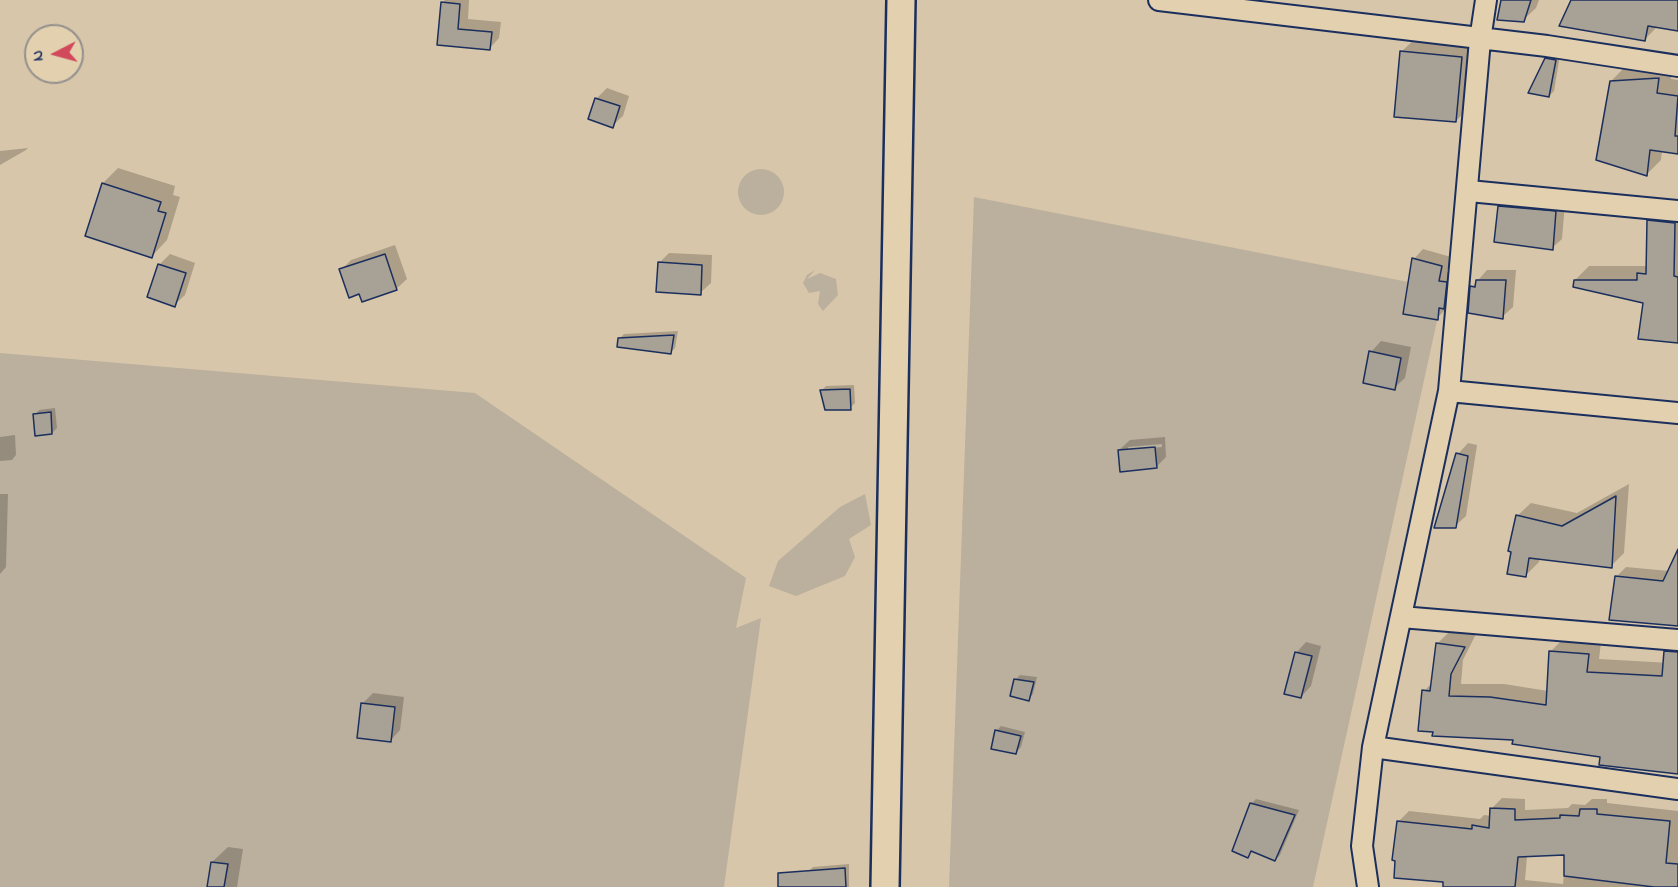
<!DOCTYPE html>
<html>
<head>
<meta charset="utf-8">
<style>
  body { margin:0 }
  #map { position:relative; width:1678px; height:887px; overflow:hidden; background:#d7c6a9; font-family:"Indie Flower",sans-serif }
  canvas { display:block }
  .north { position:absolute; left:24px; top:24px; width:60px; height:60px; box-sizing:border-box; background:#e3d0ae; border:2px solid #93908e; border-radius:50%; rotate:264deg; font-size:16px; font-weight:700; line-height:24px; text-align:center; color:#1b2f5e }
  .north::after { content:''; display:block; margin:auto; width:21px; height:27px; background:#d1495b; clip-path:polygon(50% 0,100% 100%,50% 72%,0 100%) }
</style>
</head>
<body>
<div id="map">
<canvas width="1678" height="887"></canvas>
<div class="north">N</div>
</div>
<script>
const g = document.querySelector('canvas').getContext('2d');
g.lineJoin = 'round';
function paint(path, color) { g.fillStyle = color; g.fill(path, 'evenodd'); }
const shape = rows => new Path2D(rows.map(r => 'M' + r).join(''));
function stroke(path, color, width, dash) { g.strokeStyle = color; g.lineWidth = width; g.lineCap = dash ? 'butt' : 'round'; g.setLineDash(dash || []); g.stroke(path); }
paint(shape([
  '738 192a23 23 0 1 1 46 0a23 23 0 1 1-46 0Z',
  [974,197,1444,289,1313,887,949,887],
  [815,270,807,279,820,273,836,279,838,295,823,311,818,304,820,291,809,293,803,283,807,275],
  [0,353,475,393,746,578,736,628,761,618,724,887,0,887],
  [865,494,871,525,849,539,855,557,845,576,796,596,769,586,778,561,840,507]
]), '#bbb09e');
paint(shape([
  [445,0,469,0,468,19,501,22,499,38,489,49,438,43,442,3],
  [1503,0,1539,0,1536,8,1523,20],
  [1572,0,1678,0,1678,29,1658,26,1645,39],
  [1417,37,1477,42,1471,105,1456,121,1401,52],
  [1551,54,1560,55,1554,91,1549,96,1546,59],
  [1673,65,1671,79,1678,80,1678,150,1662,150,1661,160,1647,174,1611,81,1625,67],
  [607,88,629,96,623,116,612,126,596,99],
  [28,148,26,150,0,165,0,151],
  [118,168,175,186,173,195,180,197,167,240,152,256,103,183],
  [1509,197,1565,203,1562,239,1552,248,1500,207],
  [1663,207,1678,208,1678,341,1645,302,1575,280,1589,266,1646,266,1649,221],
  [395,245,407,279,396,289,360,293,341,270,351,260],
  [1423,249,1451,257,1447,272,1455,273,1446,309,1437,318,1414,259],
  [669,253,712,255,711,283,700,293,659,263],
  [170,254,195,263,185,295,174,305,159,265],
  [1487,270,1516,270,1513,307,1502,317,1472,287],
  [678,331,675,348,671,352,619,339,624,334],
  [1381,341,1411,347,1405,378,1394,388,1371,352],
  [854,385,855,403,850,408,821,391,826,386],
  [55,408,57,428,52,433,35,415,39,410],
  [15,435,16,455,12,460,0,461,0,437],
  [1165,437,1166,457,1156,467,1119,450,1130,440],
  [1162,444,1162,447,1128,450,1128,447],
  [1468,443,1477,445,1466,516,1455,526,1458,454],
  [1629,484,1624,553,1611,566,1540,558,1539,562,1526,575,1517,516,1531,503,1577,513],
  [0,494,8,494,6,567,0,574],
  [1678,553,1678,624,1616,577,1626,567,1669,571],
  [1450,631,1476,634,1463,660,1461,684,1504,684,1548,691,1550,652,1563,639,1601,642,1599,659,1670,663,1678,657,1678,772,1515,739,1424,691,1433,682,1437,644],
  [1306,642,1321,646,1311,686,1301,697,1296,653],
  [1020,675,1037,677,1033,694,1029,699,1015,680],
  [373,693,404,697,400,730,390,741,363,703],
  [1001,726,1025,732,1021,747,1016,752,996,731],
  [1502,798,1525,799,1525,810,1568,808,1572,804,1585,805,1592,799,1607,799,1607,803,1678,811,1678,887,1444,887,1444,881,1398,822,1409,811,1480,819,1484,815,1491,816,1491,809],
  [1566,854,1563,884,1525,880,1527,856],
  [1256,799,1299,810,1280,855,1275,860,1253,850,1247,856,1251,804],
  [228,847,243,849,237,887,209,887,212,862],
  [849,864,849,887,809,887,808,872,813,867]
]), '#0003');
const building = shape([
  [1501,0,1531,0,1524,22,1497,20,1501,0],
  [1571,0,1678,0,1678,31,1648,26,1645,41,1559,26,1571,0],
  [441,2,460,4,458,29,492,32,490,50,437,45,441,2],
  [1400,51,1462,57,1456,122,1394,117,1400,51],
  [1545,58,1556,60,1549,97,1528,93,1545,58],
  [1659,78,1657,93,1678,96,1675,136,1678,136,1678,154,1650,150,1647,176,1596,160,1610,81,1659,78],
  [595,98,620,106,613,128,588,119,595,98],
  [102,183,161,202,158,211,166,213,152,258,85,236,102,183],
  [1498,206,1556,211,1553,250,1494,242,1498,206],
  [1647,220,1675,223,1674,276,1678,277,1678,343,1638,339,1643,303,1573,287,1574,280,1637,280,1637,273,1646,274,1647,220],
  [385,254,397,290,362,302,359,294,349,298,339,269,385,254],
  [1412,258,1442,266,1439,281,1447,282,1444,309,1439,308,1438,320,1403,314,1412,258],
  [658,262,702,265,701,295,656,292,658,262],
  [158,264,186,273,175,307,147,297,158,264],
  [1476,280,1506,280,1503,319,1468,313,1470,286,1475,287,1476,280],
  [674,335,671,354,617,347,618,338,674,335],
  [1369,351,1401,358,1395,390,1363,383,1369,351],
  [850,389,851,410,825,410,820,390,850,389],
  [51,412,52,434,35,436,33,414,51,412],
  [1155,447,1157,468,1120,472,1118,450,1155,447],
  [1456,453,1468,456,1456,528,1434,528,1456,453],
  [1616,496,1612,568,1529,558,1526,577,1507,574,1511,552,1508,551,1516,515,1562,526,1616,496],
  [1678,549,1678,626,1609,620,1615,576,1663,581,1678,549],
  [1436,643,1465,647,1451,674,1449,696,1490,697,1546,705,1549,651,1589,654,1587,672,1662,676,1664,651,1678,652,1678,774,1599,765,1600,757,1512,744,1513,740,1432,736,1433,732,1418,731,1422,690,1430,691,1436,643],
  [1295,652,1312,656,1301,698,1284,694,1295,652],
  [1014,679,1034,682,1029,701,1010,696,1014,679],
  [361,703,395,707,391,742,357,738,361,703],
  [995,730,1021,736,1016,754,991,749,995,730],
  [1250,803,1295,815,1275,861,1251,851,1248,858,1232,851,1250,803],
  [1490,808,1515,809,1515,820,1560,818,1560,815,1579,816,1580,809,1597,809,1597,814,1670,821,1666,863,1678,864,1678,887,1654,887,1564,876,1564,855,1518,857,1515,887,1443,887,1443,882,1394,878,1395,861,1392,860,1397,821,1472,829,1472,825,1489,828,1490,808],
  [211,862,228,864,224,887,207,887,211,862],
  [845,868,846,887,778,887,778,873,845,868]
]);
paint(building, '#a8a196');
stroke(building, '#1b2f5e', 1.5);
const street = shape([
  [1159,0,1547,46,1678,66],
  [1469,191,1678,211],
  [1449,391,1678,413],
  [1401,617,1678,640],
  [1373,747,1678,789],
  [1368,887,1362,846,1373,747,1449,391,1480,40,1486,0]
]);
const secondary = shape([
  [885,887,901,0]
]);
stroke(street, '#1b2f5e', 24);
stroke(secondary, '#1b2f5e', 32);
stroke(street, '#e3d0ae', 20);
stroke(secondary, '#e3d0ae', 27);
</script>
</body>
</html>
